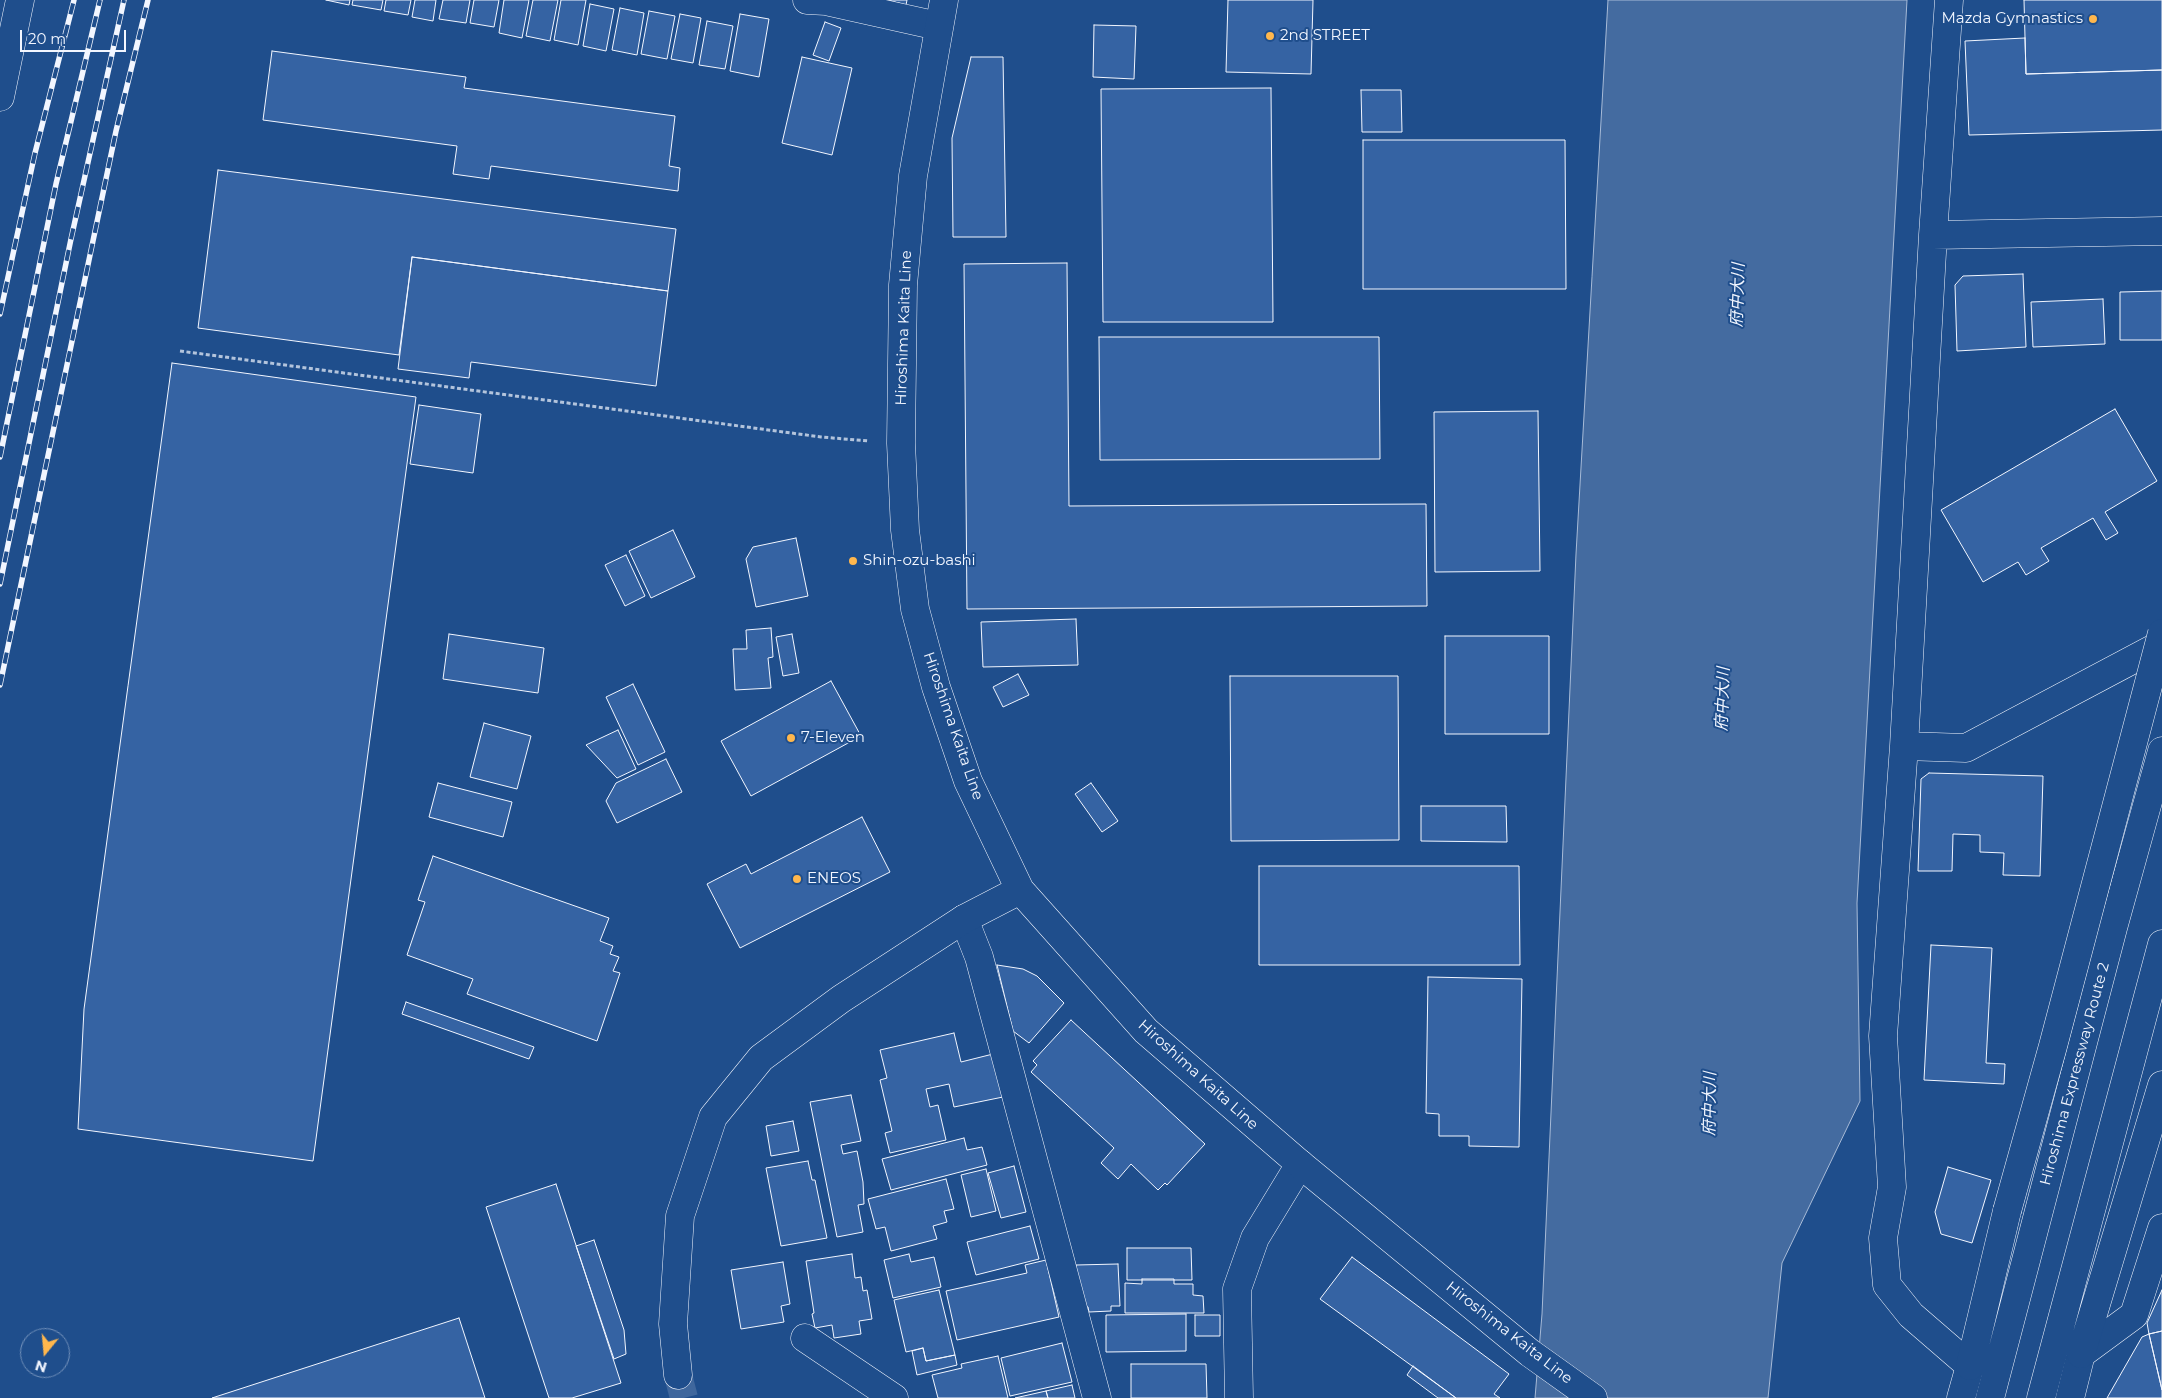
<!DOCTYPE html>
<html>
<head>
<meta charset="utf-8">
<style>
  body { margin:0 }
  #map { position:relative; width:2162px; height:1398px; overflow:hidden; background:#1f4e8c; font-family:Montserrat,sans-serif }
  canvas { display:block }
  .north { position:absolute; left:20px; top:1328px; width:50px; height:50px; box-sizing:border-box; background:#1f4e8c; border:1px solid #7391ba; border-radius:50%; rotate:197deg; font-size:14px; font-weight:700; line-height:20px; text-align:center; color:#f2f6ff }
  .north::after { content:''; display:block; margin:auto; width:18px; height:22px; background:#ffb74d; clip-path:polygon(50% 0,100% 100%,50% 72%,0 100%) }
  .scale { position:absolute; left:20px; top:30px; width:106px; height:22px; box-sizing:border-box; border:2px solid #f2f6ff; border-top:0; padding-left:6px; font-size:15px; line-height:18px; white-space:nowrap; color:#f2f6ff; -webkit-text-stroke:4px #1f4e8c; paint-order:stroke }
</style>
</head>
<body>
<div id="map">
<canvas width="2162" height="1398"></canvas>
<div class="north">N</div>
<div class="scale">20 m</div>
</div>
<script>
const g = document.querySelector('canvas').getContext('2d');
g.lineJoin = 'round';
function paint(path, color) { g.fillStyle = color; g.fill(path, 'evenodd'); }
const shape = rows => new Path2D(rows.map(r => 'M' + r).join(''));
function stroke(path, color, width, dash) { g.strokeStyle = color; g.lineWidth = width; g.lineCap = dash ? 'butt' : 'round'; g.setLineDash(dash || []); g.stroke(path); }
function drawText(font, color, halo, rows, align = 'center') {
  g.font = font + ' Montserrat,"Noto Sans JP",sans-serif'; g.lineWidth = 4; g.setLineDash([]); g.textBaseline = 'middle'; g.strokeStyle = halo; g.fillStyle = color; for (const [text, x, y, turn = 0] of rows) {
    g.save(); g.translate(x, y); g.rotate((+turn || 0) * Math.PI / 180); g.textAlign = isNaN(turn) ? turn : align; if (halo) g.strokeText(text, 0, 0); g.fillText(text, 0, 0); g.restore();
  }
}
const water = shape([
  [1608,0,1907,0,1857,903,1860,1101,1782,1263,1768,1398,1535,1398,1542,1314,1576,554,1608,0]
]);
paint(water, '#446ba0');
stroke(water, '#a8bbd7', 1);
const building = shape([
  [326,0,350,0,349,5,326,0],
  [353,0,383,0,381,10,352,5,353,0],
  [386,0,411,0,408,15,384,11,386,0],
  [415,0,436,0,433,21,412,17,415,0],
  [443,0,470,0,466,23,439,19,443,0],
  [474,0,499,0,494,27,470,23,474,0],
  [504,0,529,0,522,38,499,33,504,0],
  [533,0,558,0,550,41,526,36,533,0],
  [561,0,586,0,578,45,554,40,561,0],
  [887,0,907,0,906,5,887,0],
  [1228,0,1313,0,1311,74,1226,72,1228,0],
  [2024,0,2162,0,2162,70,2026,74,2024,0],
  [590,4,614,9,606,51,583,46,590,4],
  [620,8,644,13,637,55,612,50,620,8],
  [649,11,675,16,667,59,641,54,649,11],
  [680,14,701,18,693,63,671,59,680,14],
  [740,14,769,19,759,77,730,71,740,14],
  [707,21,733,26,725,69,699,65,707,21],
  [825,22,841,28,829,61,813,55,825,22],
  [1094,25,1136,26,1134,79,1093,77,1094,25],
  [2025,38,2026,74,2162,70,2162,130,1969,135,1965,41,2025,38],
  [272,51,466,77,464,88,675,116,669,166,680,168,678,191,491,166,489,179,453,174,457,146,263,120,272,51],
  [802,57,852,68,832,155,782,143,802,57],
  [971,57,1003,57,1006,237,953,237,952,138,971,57],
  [1271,88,1273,322,1103,322,1101,89,1271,88],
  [1361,90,1401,90,1402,132,1362,132,1361,90],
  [1363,140,1565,140,1566,289,1363,289,1363,140],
  [218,170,676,229,668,291,412,257,399,355,198,328,218,170],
  [412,257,668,291,656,386,471,362,469,378,398,369,412,257],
  [1067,263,1069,506,1426,504,1427,606,967,609,964,264,1067,263],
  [2023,274,2026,347,1957,351,1955,285,1963,276,2023,274],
  [2162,291,2162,340,2120,340,2120,292,2162,291],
  [2103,299,2105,344,2033,347,2031,302,2103,299],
  [1099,337,1379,337,1380,459,1100,460,1099,337],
  [172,363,416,397,313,1161,78,1129,84,1009,172,363],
  [419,405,481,414,473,473,410,464,419,405],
  [2115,409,2157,481,2105,512,2118,533,2106,540,2093,518,2041,548,2049,561,2026,575,2018,562,1983,582,1941,510,2115,409],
  [1538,411,1540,571,1435,572,1434,412,1538,411],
  [673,530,695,577,651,598,629,551,673,530],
  [796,538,808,596,756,607,746,559,753,547,796,538],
  [626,555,645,596,625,606,605,565,626,555],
  [1076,619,1078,665,983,667,981,622,1076,619],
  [771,628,773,657,768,658,771,688,735,690,733,649,747,649,746,630,771,628],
  [449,634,544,648,538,693,443,679,449,634],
  [792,634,799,673,783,676,776,637,792,634],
  [1445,636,1549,636,1549,734,1445,734,1445,636],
  [1018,674,1029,695,1003,707,993,687,1018,674],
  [1230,676,1398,676,1399,840,1231,841,1230,676],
  [831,681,861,736,751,796,721,741,831,681],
  [633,684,665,752,638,765,606,697,633,684],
  [484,723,531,736,517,789,470,777,484,723],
  [618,730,636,769,617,778,586,745,618,730],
  [666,759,682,792,617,823,606,801,616,783,666,759],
  [1929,773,2043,776,2040,876,2003,875,2004,853,1980,852,1980,835,1953,834,1952,871,1918,871,1921,779,1929,773],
  [438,783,512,802,503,837,429,817,438,783],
  [1091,783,1118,821,1102,832,1075,794,1091,783],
  [1421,806,1506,806,1507,842,1421,841,1421,806],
  [862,817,890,872,740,948,707,884,746,864,751,874,862,817],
  [433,856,609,918,600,941,613,946,610,954,619,957,613,971,620,973,597,1041,467,994,473,979,407,955,425,902,418,900,433,856],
  [1259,866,1519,866,1520,965,1259,965,1259,866],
  [1931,945,1992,948,1986,1063,2005,1064,2004,1084,1924,1080,1931,945],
  [997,965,1023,969,1037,976,1064,1003,1029,1043,1013,1031,997,965],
  [1428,977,1522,979,1519,1147,1469,1146,1469,1136,1439,1136,1439,1114,1426,1113,1428,977],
  [406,1002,534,1047,529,1059,402,1014,406,1002],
  [1071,1020,1205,1144,1167,1185,1165,1183,1158,1190,1131,1164,1118,1179,1101,1163,1114,1148,1031,1072,1037,1065,1033,1061,1071,1020],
  [954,1033,961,1062,993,1054,1003,1097,954,1107,949,1084,926,1089,930,1107,938,1105,946,1140,890,1153,885,1133,892,1131,880,1080,887,1078,880,1050,954,1033],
  [851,1095,861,1141,841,1145,843,1154,857,1151,863,1182,864,1204,858,1205,863,1232,837,1237,810,1102,851,1095],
  [793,1121,799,1151,771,1156,766,1126,793,1121],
  [964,1138,967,1150,982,1147,987,1165,891,1190,882,1159,964,1138],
  [808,1161,812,1180,815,1180,827,1238,781,1246,766,1168,808,1161],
  [1014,1166,1026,1212,1001,1218,988,1173,1014,1166],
  [1948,1167,1991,1180,1972,1243,1941,1234,1935,1212,1948,1167],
  [986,1169,996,1211,971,1217,961,1175,986,1169],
  [946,1179,954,1209,944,1211,947,1222,933,1226,937,1239,891,1251,885,1227,876,1229,868,1199,946,1179],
  [556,1184,621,1383,572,1398,549,1398,486,1207,556,1184],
  [1030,1226,1039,1259,976,1275,967,1242,1030,1226],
  [594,1240,624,1330,626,1354,614,1359,576,1246,594,1240],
  [1127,1248,1191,1248,1192,1280,1127,1280,1127,1248],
  [852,1254,855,1278,861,1277,863,1291,867,1290,872,1319,859,1321,861,1334,834,1338,832,1325,815,1328,812,1314,814,1313,806,1261,852,1254],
  [909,1254,911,1262,934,1257,941,1287,893,1298,884,1260,909,1254],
  [1352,1257,1509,1374,1494,1394,1500,1398,1456,1398,1320,1299,1352,1257],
  [1046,1260,1059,1317,957,1340,946,1291,1027,1273,1025,1265,1046,1260],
  [783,1262,790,1304,781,1306,784,1322,741,1329,731,1270,783,1262],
  [1118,1264,1120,1306,1111,1306,1111,1311,1089,1312,1088,1307,1078,1307,1076,1265,1118,1264],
  [1142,1279,1174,1279,1174,1284,1193,1284,1193,1295,1203,1296,1204,1313,1125,1313,1125,1283,1142,1284,1142,1279],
  [939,1290,955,1355,926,1361,923,1348,906,1352,894,1300,939,1290],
  [2162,1290,2162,1331,2149,1334,2147,1323,2162,1290],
  [1186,1314,1186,1351,1106,1352,1106,1315,1186,1314],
  [1195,1315,1220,1315,1220,1336,1195,1336,1195,1315],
  [459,1318,485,1398,212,1398,459,1318],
  [2162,1331,2162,1390,2149,1334,2162,1331],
  [2149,1334,2162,1390,2162,1398,2107,1398,2142,1337,2149,1334],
  [1062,1343,1072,1382,1010,1396,1001,1358,1062,1343],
  [923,1348,926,1361,955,1355,957,1365,917,1375,912,1351,923,1348],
  [998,1356,1008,1398,938,1398,932,1375,962,1368,961,1364,998,1356],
  [1131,1364,1206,1364,1207,1398,1131,1398,1131,1364],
  [1413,1366,1456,1398,1438,1398,1407,1375,1413,1366],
  [1072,1385,1075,1398,1048,1398,1046,1391,1072,1385],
  [1046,1391,1048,1398,1015,1398,1046,1391]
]);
paint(building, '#3563a3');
stroke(building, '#f2f6ff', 1);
stroke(shape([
  [678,1375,684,1398]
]), '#3f679d', 28, [28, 14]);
const minor = shape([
  [807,0,826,1,938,26],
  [0,97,20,0],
  [1933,235,1949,0],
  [1904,746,1966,748,2162,644],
  [964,919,979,957,1097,1398],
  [805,1338,894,1398],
  [1239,1398,1237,1289,1255,1238,1300,1164],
  [1961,1398,1970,1366,1911,1315,1887,1285,1883,1238,1892,1187,1883,1036,1904,746,1933,235,2162,231],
  [2070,1398,2081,1354,2134,1315,2162,1228]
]);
const major = shape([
  [944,0,913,176,903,285,901,443,905,530,915,609,936,687,968,781,1020,890,1146,1031,1300,1164,1530,1353,1593,1398],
  [678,1375,673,1324,680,1216,713,1117,761,1058,841,999,964,919,1020,890]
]);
const highway = shape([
  [2081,1354,2162,1085],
  [1970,1366,2007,1211],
  [1990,1398,2113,928,2162,751],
  [2041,1398,2162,944]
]);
stroke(minor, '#f2f6ff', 29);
stroke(major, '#f2f6ff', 29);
stroke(highway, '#f2f6ff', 29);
stroke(shape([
  [180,351,821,437,869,441]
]), '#b3c4dc', 3, [4, 2.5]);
stroke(minor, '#1f4e8c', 28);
stroke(major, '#1f4e8c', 28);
stroke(highway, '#1f4e8c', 28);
const rail = shape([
  [0,314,35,153,74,0],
  [0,457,56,184,100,0],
  [0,584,71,239,124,0],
  [0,685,116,131,148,0]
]);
stroke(rail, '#f2f6ff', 5.5);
stroke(rail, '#1f4e8c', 4, [11]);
const highwayBridge = shape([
  [2007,1211,2053,1046,2162,633]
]);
stroke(highwayBridge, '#f2f6ff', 29, []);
stroke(highwayBridge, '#1f4e8c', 28);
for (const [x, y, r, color] of [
  [2093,19,5,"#ffb74d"],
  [1270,36,5,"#ffb74d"],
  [853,561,5,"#ffb74d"],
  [791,738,5,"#ffb74d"],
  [797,879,5,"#ffb74d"]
]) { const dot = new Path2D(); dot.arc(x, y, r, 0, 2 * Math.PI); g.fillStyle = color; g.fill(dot); stroke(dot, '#1f4e8c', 2); }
drawText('15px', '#f2f6ff', '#1f4e8c', [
  ["Mazda Gymnastics",2083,19,"right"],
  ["2nd STREET",1280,36],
  ["Shin-ozu-bashi",863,561],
  ["7-Eleven",801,738],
  ["ENEOS",807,879]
], 'left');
drawText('15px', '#f2f6ff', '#1f4e8c', [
  ["Hiroshima Kaita Line",904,328,-88],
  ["Hiroshima Kaita Line",953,726,71],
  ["Hiroshima Expressway Route 2",2075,1074,-75],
  ["Hiroshima Kaita Line",1198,1075,42],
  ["Hiroshima Kaita Line",1509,1333,38]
]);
drawText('italic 16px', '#f2f6ff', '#1f4e8c', [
  ["府中大川",1738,295,-88],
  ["府中大川",1723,699,-88],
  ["府中大川",1710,1104,-89]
]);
</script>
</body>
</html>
